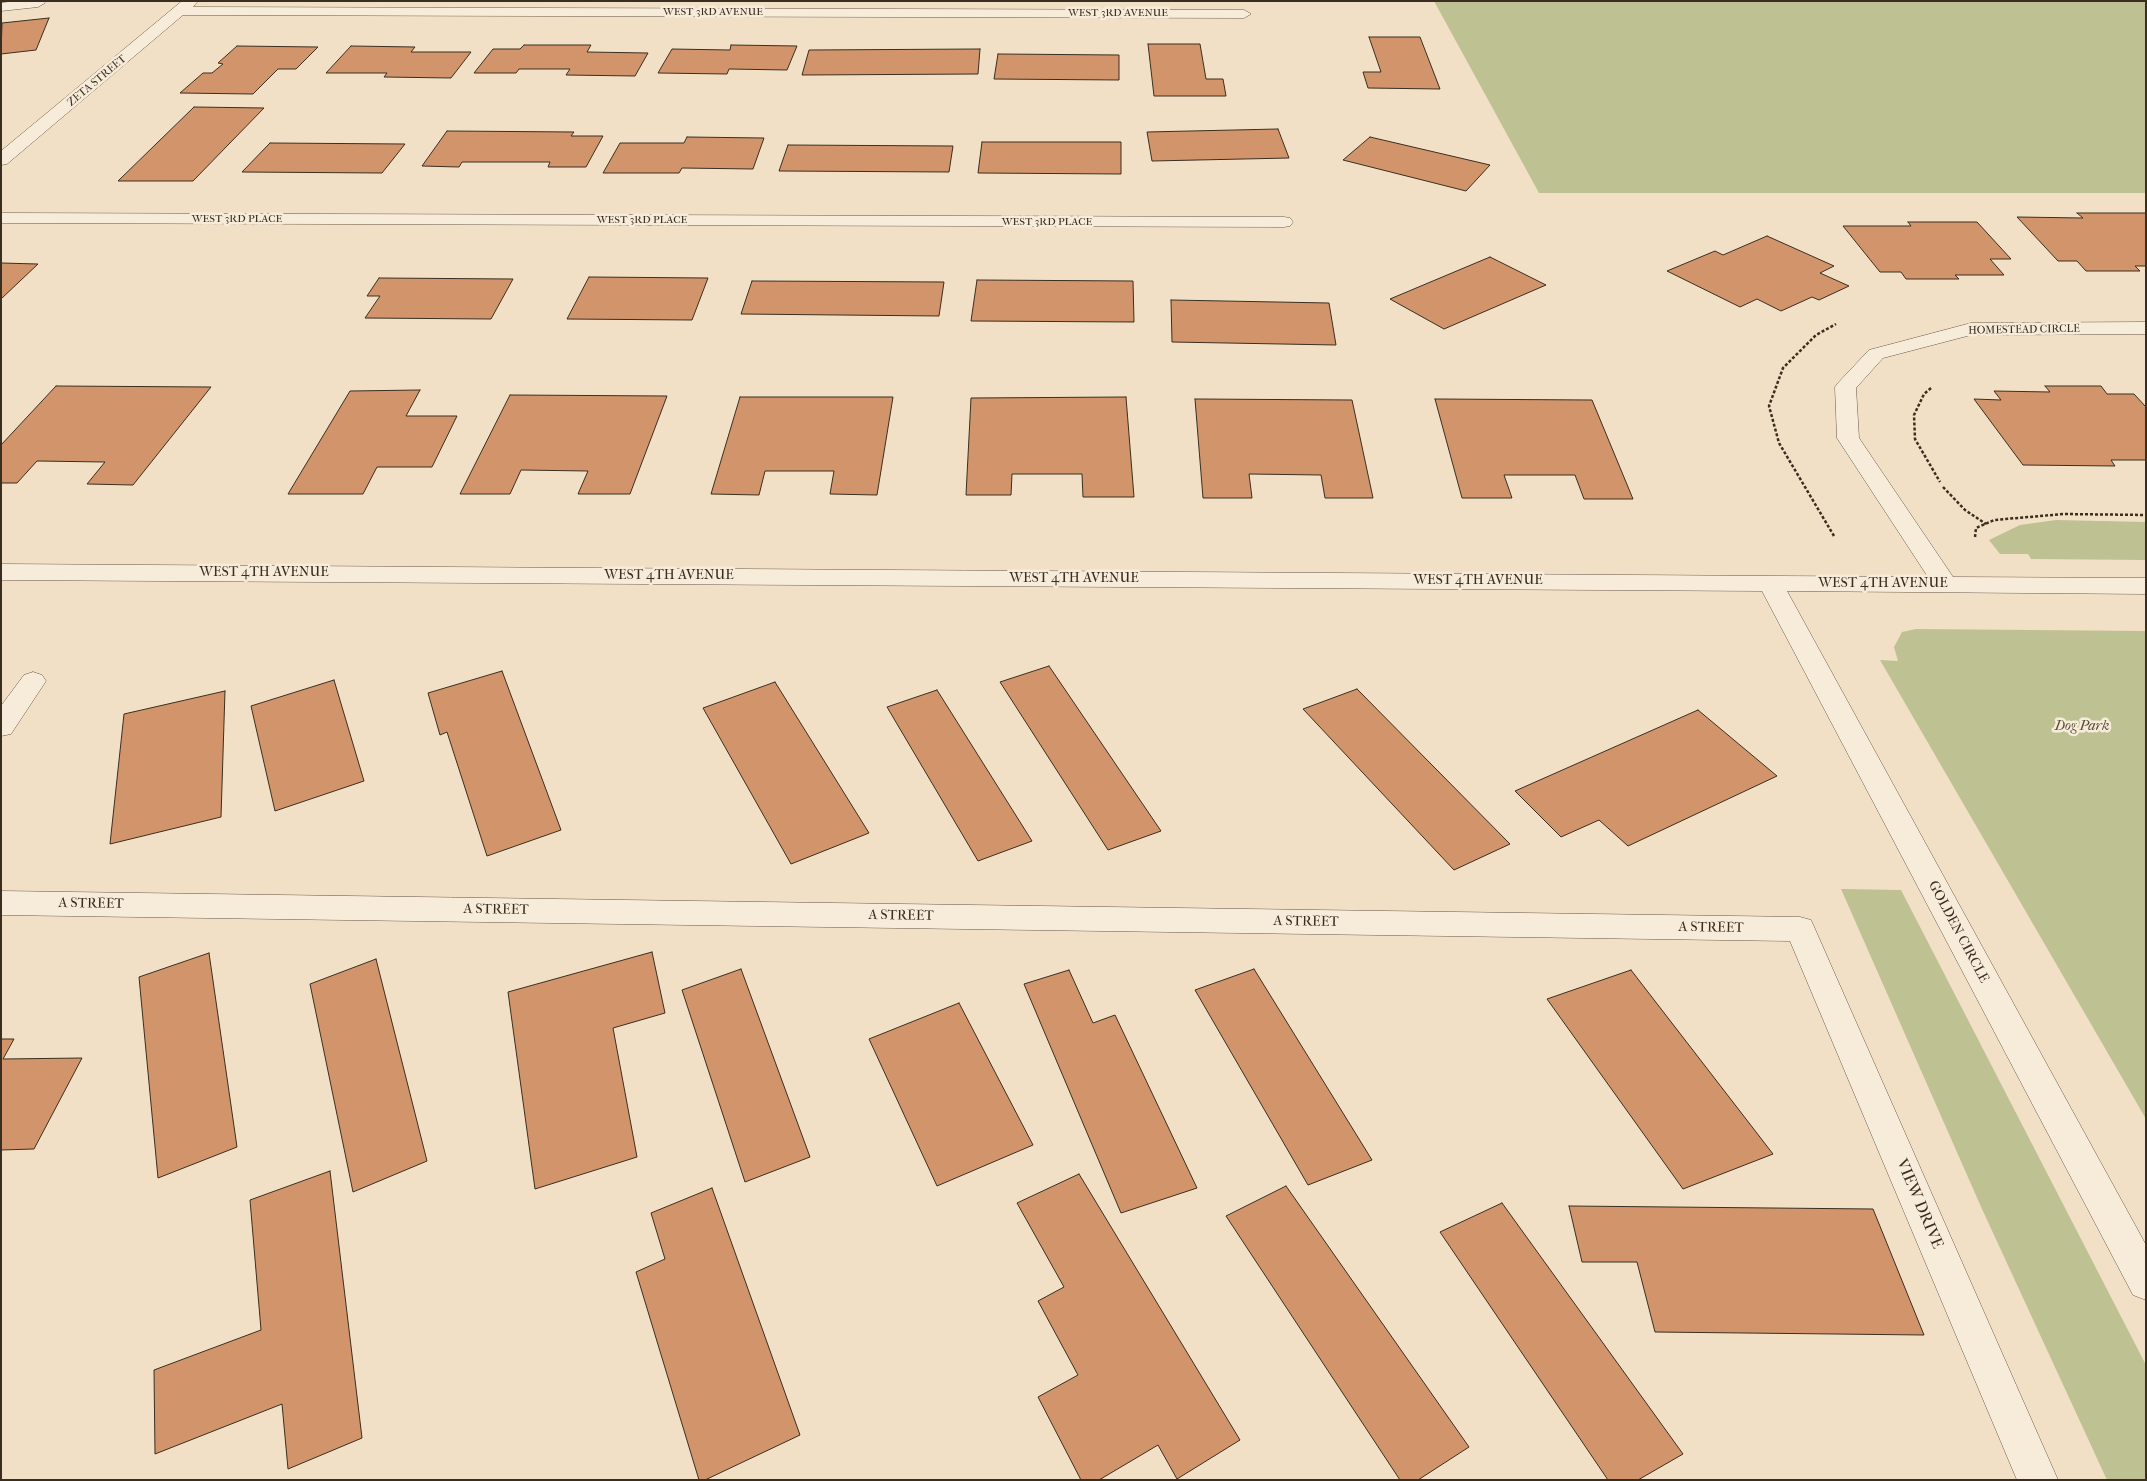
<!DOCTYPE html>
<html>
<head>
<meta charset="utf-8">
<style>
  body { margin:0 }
  #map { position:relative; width:2147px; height:1481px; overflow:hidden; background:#f2e0c6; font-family:"IM FELL French Canon",serif }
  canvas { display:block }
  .frame { position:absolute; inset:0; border:2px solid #3a2e20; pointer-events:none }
</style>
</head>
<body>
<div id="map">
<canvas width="2147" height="1481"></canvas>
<div class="frame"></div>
</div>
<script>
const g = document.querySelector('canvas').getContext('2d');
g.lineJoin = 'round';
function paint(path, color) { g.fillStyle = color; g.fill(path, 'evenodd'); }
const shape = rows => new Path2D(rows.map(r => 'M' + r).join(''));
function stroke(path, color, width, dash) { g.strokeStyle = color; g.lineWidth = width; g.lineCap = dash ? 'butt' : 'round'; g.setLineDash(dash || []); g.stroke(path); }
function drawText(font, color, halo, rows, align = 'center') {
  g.font = font + ' "IM FELL French Canon",serif'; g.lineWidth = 5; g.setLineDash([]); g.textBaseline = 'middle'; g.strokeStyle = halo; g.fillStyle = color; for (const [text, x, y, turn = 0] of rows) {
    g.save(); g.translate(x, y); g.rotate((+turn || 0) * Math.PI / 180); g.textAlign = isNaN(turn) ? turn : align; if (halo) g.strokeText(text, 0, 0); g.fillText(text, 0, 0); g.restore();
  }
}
paint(shape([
  [1434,1,2146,1,2146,193,1539,193],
  [2056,520,2146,522,2146,560,2031,559,2028,554,2000,554,1989,540,2020,525],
  [1916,629,2146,631,2146,1119,1880,660,1898,661,1894,647,1902,632],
  [1841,889,1901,890,2146,1365,2146,1480,2107,1480,1982,1209]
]), '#bec192');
const building = shape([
  [49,18,36,50,1,54,2,23,49,18],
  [1369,37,1420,37,1440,89,1368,88,1363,72,1381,72,1369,37],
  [1148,44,1200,44,1206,79,1223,79,1226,96,1154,96,1148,44],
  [524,45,591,45,587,52,648,53,635,76,566,75,570,69,519,69,516,73,474,73,493,49,520,49,524,45],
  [731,45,797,46,787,70,729,69,727,74,658,73,672,49,730,50,731,45],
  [237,46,318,47,296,69,278,69,253,94,180,93,203,73,212,73,223,64,218,63,237,46],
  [351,46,415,47,411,52,471,52,451,78,384,77,387,73,326,73,351,46],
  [980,49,978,74,802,75,809,50,980,49],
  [998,54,1119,55,1119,80,994,79,998,54],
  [194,107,264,108,193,181,118,181,194,107],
  [1278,129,1289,158,1152,161,1147,132,1278,129],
  [447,131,574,132,571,136,603,136,586,167,548,167,550,162,462,162,459,167,422,166,447,131],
  [687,137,764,138,753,169,682,168,679,173,603,173,620,143,684,143,687,137],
  [1370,137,1490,165,1466,191,1343,160,1370,137],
  [982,142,1121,142,1121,174,978,173,982,142],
  [270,143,405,144,382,173,242,172,270,143],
  [788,145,953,146,949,172,779,171,788,145],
  [2077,213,2146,213,2146,266,2135,266,2140,271,2086,271,2077,261,2058,261,2017,217,2083,218,2077,213],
  [1908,222,1977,222,2011,259,1990,259,2004,275,1955,275,1959,279,1906,279,1901,272,1880,272,1843,226,1911,226,1908,222],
  [1767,236,1834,266,1820,273,1849,286,1819,300,1812,297,1781,311,1757,299,1740,307,1667,271,1715,251,1723,255,1767,236],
  [1490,257,1546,285,1444,329,1390,299,1490,257],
  [1,263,38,264,1,299,1,263],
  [589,277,708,278,692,320,567,319,589,277],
  [379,278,513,279,491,319,365,318,380,296,367,296,379,278],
  [977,280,1133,281,1134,322,971,321,977,280],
  [752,281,944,282,939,316,741,314,752,281],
  [1171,300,1329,303,1336,345,1172,342,1171,300],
  [56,386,211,387,133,485,87,484,105,462,37,461,17,483,1,483,1,445,56,386],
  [2045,386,2101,386,2107,394,2134,394,2146,407,2146,460,2111,460,2115,466,2023,465,1974,399,2001,400,1994,391,2050,392,2045,386],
  [420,390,406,416,457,416,432,467,377,467,363,494,288,494,350,391,420,390],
  [510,395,667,396,630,494,578,494,588,471,521,470,510,494,460,494,510,395],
  [740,397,893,397,877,495,830,494,834,471,765,471,759,495,711,494,740,397],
  [1126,397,1134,497,1083,497,1082,474,1012,474,1011,495,966,495,971,398,1126,397],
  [1195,399,1352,400,1373,498,1325,498,1321,475,1249,474,1252,498,1203,498,1195,399],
  [1435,399,1592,400,1633,499,1584,499,1575,475,1504,475,1512,498,1462,498,1435,399],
  [1049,666,1161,831,1108,850,1000,682,1049,666],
  [502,671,561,830,487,856,447,732,440,735,428,693,502,671],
  [334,680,364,781,275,811,251,706,334,680],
  [775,682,869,833,791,864,703,708,775,682],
  [1357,689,1510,844,1454,870,1303,709,1357,689],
  [937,690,1032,841,978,861,887,707,937,690],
  [225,691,221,817,110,844,124,714,225,691],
  [1698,710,1777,776,1628,846,1599,820,1561,837,1515,791,1698,710],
  [652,952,665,1013,613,1028,637,1157,535,1189,508,992,652,952],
  [209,953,237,1147,158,1178,139,977,209,953],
  [376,959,427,1161,353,1192,310,984,376,959],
  [741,969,810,1157,745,1182,682,990,741,969],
  [1254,969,1372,1160,1308,1185,1195,990,1254,969],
  [1069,970,1093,1023,1115,1015,1197,1188,1121,1213,1024,984,1069,970],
  [1631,970,1773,1154,1683,1189,1547,999,1631,970],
  [959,1003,1033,1145,937,1186,869,1039,959,1003],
  [1,1039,14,1039,3,1059,82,1058,34,1149,1,1150,1,1039],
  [330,1171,362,1438,288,1469,282,1404,155,1454,154,1370,261,1330,250,1200,330,1171],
  [1079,1174,1240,1440,1177,1479,1158,1445,1099,1480,1081,1480,1038,1397,1078,1375,1038,1301,1064,1287,1017,1203,1079,1174],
  [1286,1186,1469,1447,1418,1480,1400,1480,1226,1216,1286,1186],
  [712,1188,800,1435,705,1480,699,1480,636,1272,665,1259,651,1213,712,1188],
  [1502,1203,1683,1454,1638,1480,1608,1480,1440,1232,1502,1203],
  [1569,1206,1873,1209,1924,1335,1655,1332,1637,1262,1582,1262,1569,1206]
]);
paint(building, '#d1946b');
stroke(building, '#3a2e20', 1);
const service = shape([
  [33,672,42,675,46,681,11,734,1,736,1,706,24,675,33,672],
  [1,891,1800,917,1811,920,1815,929,2058,1480,2017,1480,1790,941,1,915,1,891]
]);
const minor = shape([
  [15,1,44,1,45,3,38,7,1,11,1,3,15,1],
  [182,1,198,1,193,7,1244,10,1251,14,1244,18,183,15,7,164,1,165,1,151,182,1],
  [1,213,1284,217,1290,218,1293,222,1290,226,1284,227,1,223,1,213],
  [2146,322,2146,334,1971,335,1883,358,1856,388,1859,438,1953,577,2146,578,2146,594,1787,591,2146,1245,2146,1300,2133,1295,1762,591,1,580,1,564,1928,577,1837,438,1835,387,1838,383,1869,350,1971,323,2146,322]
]);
stroke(service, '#685a4a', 1);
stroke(minor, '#685a4a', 1);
stroke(shape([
  [1931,388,1924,394,1914,415,1915,439,1940,482],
  [1943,487,1965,510,1986,524],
  [1834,536,1779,443,1769,406,1783,368,1816,335,1836,324],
  [1975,537,1976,528,1994,520,2064,514,2146,515]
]), '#3a2e20', 2.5, [3, 2]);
paint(service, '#f7ebda');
paint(minor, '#f7ebda');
drawText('11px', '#3a2e20', '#f7ebda', [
  ["WEST 3RD AVENUE",713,12],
  ["WEST 3RD AVENUE",1118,13],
  ["ZETA STREET",97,81,-40],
  ["WEST 3RD PLACE",237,219],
  ["WEST 3RD PLACE",642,220],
  ["WEST 3RD PLACE",1047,222],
  ["HOMESTEAD CIRCLE",2024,330,-1]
]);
drawText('14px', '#3a2e20', '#f7ebda', [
  ["WEST 4TH AVENUE",264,573],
  ["WEST 4TH AVENUE",669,576],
  ["WEST 4TH AVENUE",1074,579],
  ["WEST 4TH AVENUE",1478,581],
  ["WEST 4TH AVENUE",1883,584],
  ["A STREET",91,904,1],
  ["A STREET",496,910,1],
  ["A STREET",901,916,1],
  ["A STREET",1306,922,1],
  ["A STREET",1711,928,1],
  ["GOLDEN CIRCLE",1958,932,62]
]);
drawText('italic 14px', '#544b37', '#f7ebda', [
  ["Dog Park",2082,727]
]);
drawText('16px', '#3a2e20', '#f7ebda', [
  ["VIEW DRIVE",1919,1204,67]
]);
</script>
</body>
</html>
